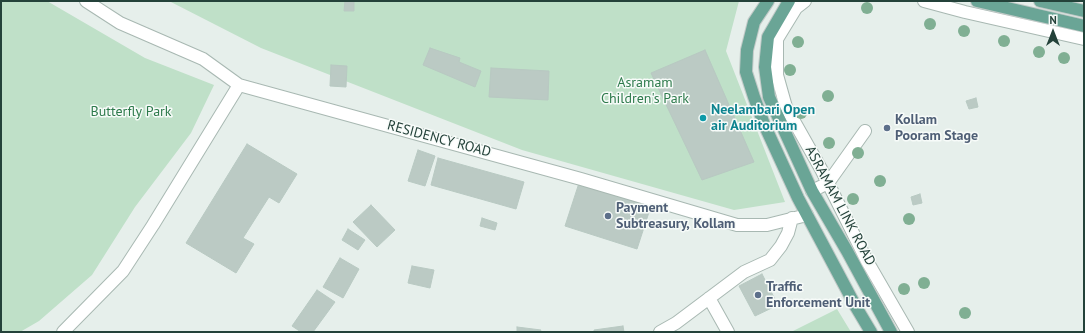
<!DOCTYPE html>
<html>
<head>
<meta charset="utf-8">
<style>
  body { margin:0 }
  #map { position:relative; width:1085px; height:333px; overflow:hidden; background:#e6efeb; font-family:"PT Sans",sans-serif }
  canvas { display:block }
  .frame { position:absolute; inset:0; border:2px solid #24423a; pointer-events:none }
  .north { position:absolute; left:1033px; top:12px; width:40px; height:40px; -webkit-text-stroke:3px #f7fbf9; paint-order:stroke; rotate:0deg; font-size:11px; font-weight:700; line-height:16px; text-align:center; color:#24423a }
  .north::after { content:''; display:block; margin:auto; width:14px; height:18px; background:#24423a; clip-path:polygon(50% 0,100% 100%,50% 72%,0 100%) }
</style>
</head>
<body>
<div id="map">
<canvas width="1085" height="333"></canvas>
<div class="frame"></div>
<div class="north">N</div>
</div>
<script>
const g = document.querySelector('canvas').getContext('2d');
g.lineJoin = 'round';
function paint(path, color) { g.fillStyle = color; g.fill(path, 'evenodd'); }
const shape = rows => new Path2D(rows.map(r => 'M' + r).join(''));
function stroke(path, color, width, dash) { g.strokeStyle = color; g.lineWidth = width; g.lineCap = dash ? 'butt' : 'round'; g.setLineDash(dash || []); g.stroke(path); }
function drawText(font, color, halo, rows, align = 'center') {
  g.font = font + ' "PT Sans",sans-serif'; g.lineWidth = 3; g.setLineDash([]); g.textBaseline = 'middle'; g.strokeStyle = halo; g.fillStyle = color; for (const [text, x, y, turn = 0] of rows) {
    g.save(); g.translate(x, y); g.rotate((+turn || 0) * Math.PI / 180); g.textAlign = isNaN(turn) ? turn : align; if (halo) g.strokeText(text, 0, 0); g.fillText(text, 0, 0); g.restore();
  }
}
paint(shape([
  [1,1,47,1,145,58,214,85,191,133,135,207,92,275,39,321,20,332,1,332],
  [169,1,739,1,726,51,785,202,734,210,522,150,261,48],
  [837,309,851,332,791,332]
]), '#bfe0c8');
const building = shape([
  [345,1,354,1,354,11,344,11,345,1],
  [430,48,460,58,459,62,481,71,475,87,423,65,430,48],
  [705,50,754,162,702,180,651,73,705,50],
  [331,65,347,66,346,87,330,86,331,65],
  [491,68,549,71,548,100,489,97,491,68],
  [976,98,978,107,969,109,966,101,976,98],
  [247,144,297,174,279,203,269,197,243,238,254,244,236,273,186,243,247,144],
  [418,150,435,156,425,186,408,181,418,150],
  [438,158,524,182,516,209,431,185,438,158],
  [579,183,651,206,637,249,565,226,579,183],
  [920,194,922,203,913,205,911,197,920,194],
  [371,205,395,230,377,247,353,222,371,205],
  [482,218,497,223,495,230,480,226,482,218],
  [348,229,365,240,358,250,342,240,348,229],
  [340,258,359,269,343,298,323,287,340,258],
  [412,266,434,270,430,288,408,283,412,266],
  [762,274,778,305,755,316,739,286,762,274],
  [317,290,335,302,313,332,301,332,292,326,317,290],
  [623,326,624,332,594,332,594,330,623,326],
  [517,327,541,330,540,332,517,332,517,327]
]);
paint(building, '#bbcac4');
stroke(building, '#b8c9c2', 1);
const minor = shape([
  [86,1,120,23,203,59,239,85,581,179,737,225,767,225,807,215],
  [805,1,796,8,777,39,777,75,786,107,821,169,867,261,908,332],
  [924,1,965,12,1084,39],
  [812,191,828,183,865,131],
  [709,298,728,332],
  [63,332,123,271,153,225,239,85],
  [660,332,676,323,744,272,770,260,781,246,788,233,792,218]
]);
const major = shape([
  [768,1,754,22,747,50,746,72,754,97,764,124,798,198,856,307,871,332],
  [789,1,768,37,765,67,769,97,812,191,847,251,891,332],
  [977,1,1084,26],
  [1040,1,1084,11]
]);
stroke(minor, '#a8b8b2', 14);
stroke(major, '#c2cac8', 14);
stroke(minor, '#fff', 12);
stroke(major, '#6aa596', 12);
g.fillStyle = '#80af93';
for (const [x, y] of [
  [867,8],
  [930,24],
  [964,31],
  [1004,41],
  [798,42],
  [1039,52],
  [1064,58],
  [790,70],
  [828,96],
  [801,113],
  [829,143],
  [858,153],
  [880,181],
  [853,199],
  [909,219],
  [924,283],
  [904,289],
  [965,313]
]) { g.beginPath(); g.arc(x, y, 6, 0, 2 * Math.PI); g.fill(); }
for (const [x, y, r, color] of [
  [703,118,4,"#0f9aa8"],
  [887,128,4,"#5c6f8a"],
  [608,216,4,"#5c6f8a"],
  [758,295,4,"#5c6f8a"]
]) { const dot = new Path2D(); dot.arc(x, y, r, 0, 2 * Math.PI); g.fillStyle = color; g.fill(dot); stroke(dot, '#f7fbf9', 1.5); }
drawText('14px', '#2d7a4b', '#f7fbf9', [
  ["Asramam",645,83],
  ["Children's Park",645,99],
  ["Butterfly Park",131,112]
]);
drawText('bold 14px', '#0d838f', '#f7fbf9', [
  ["Neelambari Open",711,110],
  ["air Auditorium",711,126]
], 'left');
drawText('bold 14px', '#4e5e75', '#f7fbf9', [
  ["Kollam",895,120],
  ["Pooram Stage",895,136],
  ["Payment",616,208],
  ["Subtreasury, Kollam",616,224],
  ["Traffic",766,287],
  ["Enforcement Unit",766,303]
], 'left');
drawText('14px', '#24423a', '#f7fbf9', [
  ["RESIDENCY ROAD",439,139,15],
  ["ASRAMAM LINK ROAD",840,206,62]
]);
</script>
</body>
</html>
